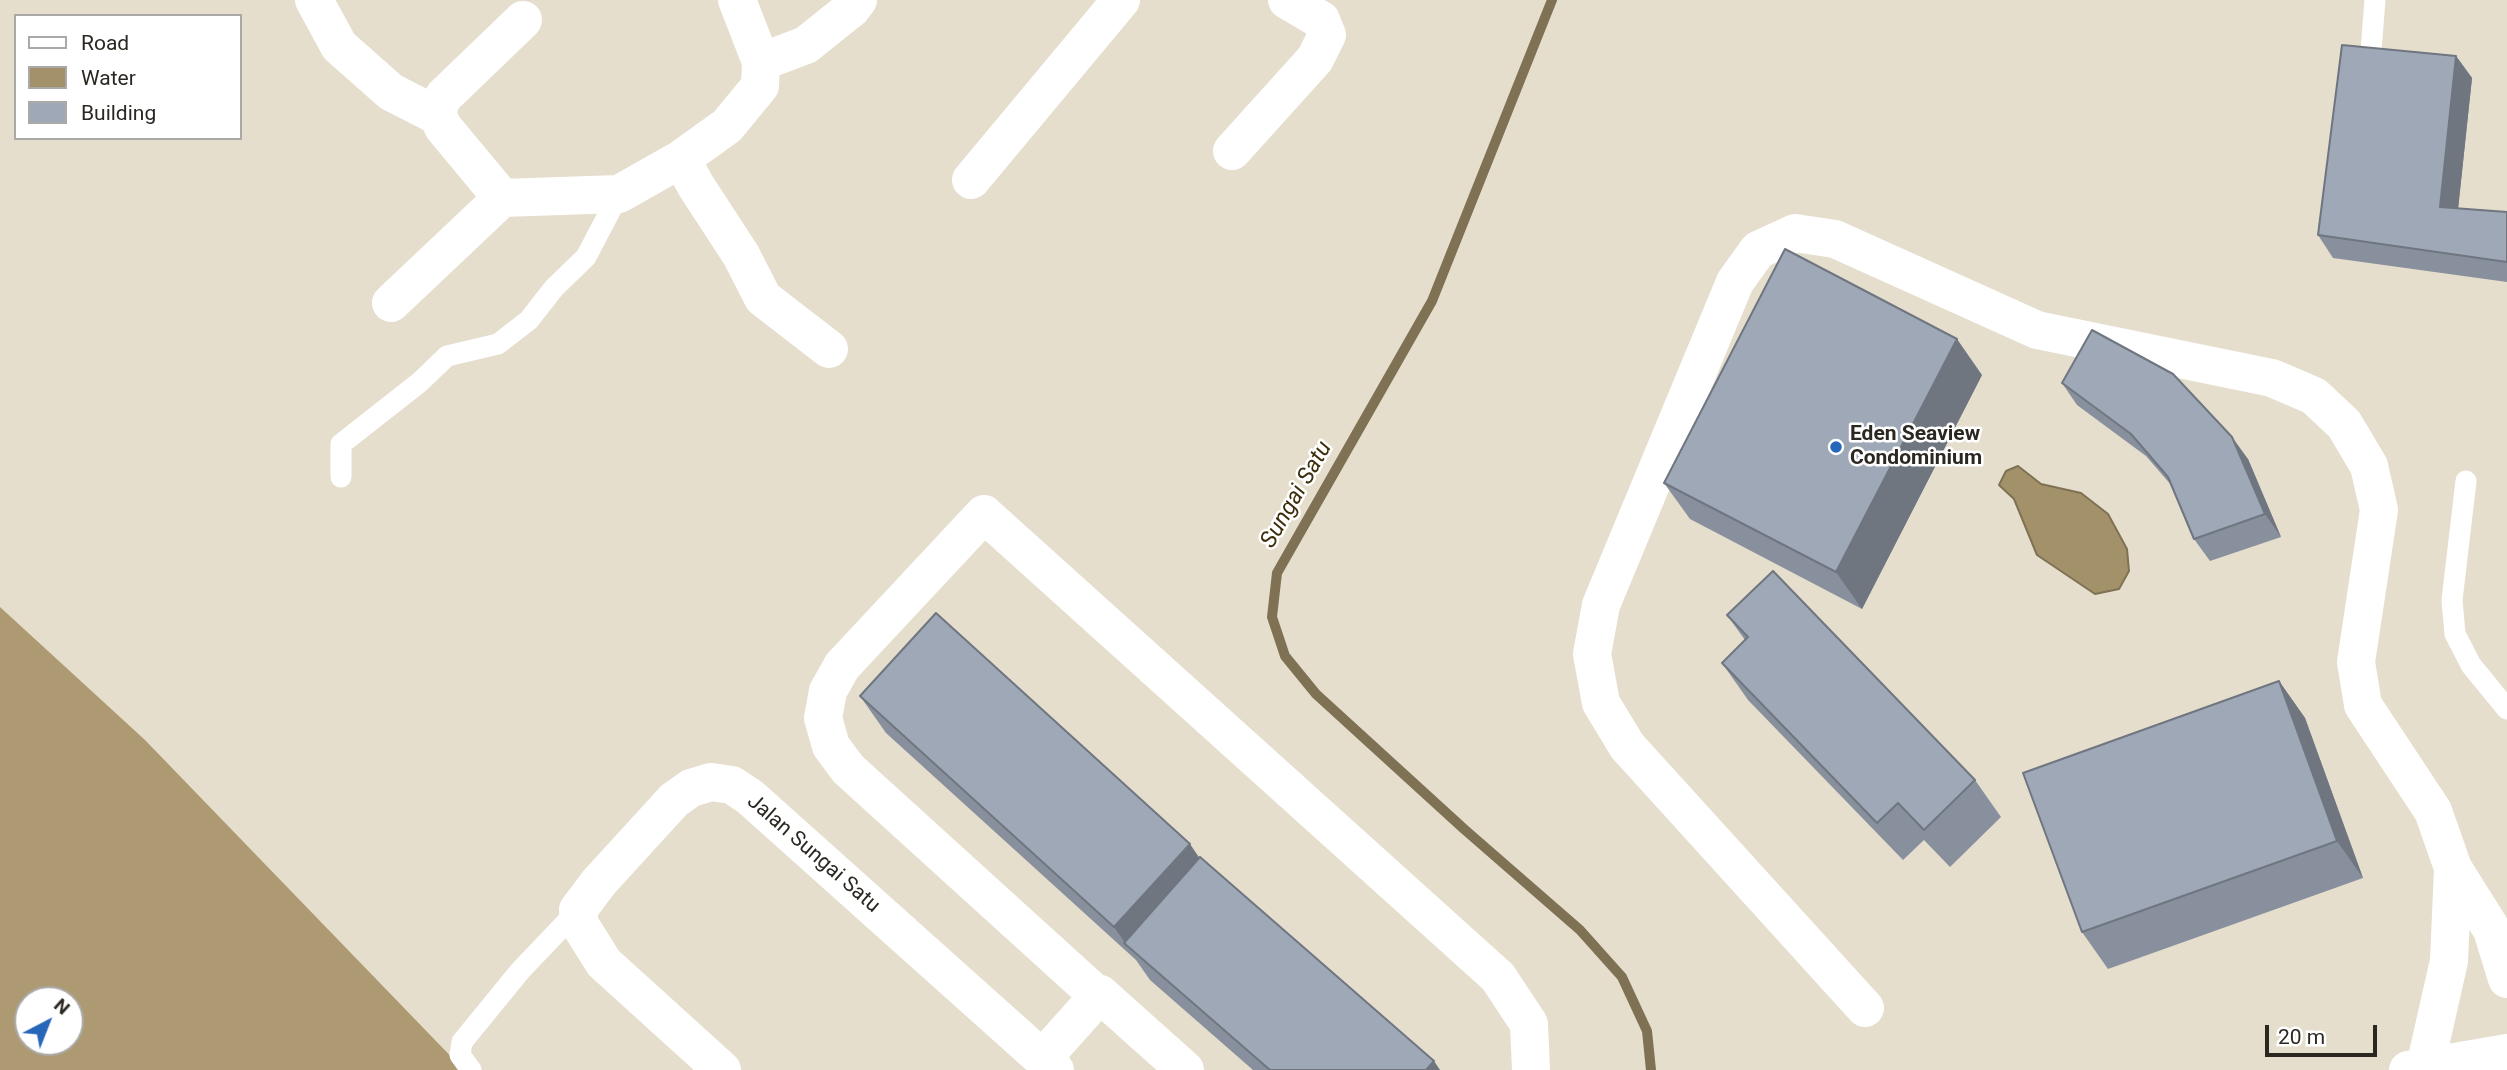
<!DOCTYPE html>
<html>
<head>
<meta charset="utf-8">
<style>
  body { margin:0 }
  #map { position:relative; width:2507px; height:1070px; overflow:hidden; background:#e6decd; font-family:Roboto,sans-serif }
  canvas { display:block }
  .legend { position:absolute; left:14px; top:14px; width:228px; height:126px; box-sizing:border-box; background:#fff; border:2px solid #aaa9a7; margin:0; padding:9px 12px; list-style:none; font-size:21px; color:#2b2822 }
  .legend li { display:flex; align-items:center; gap:14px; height:35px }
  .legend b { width:35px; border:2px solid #aaa9a7 }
  .north { position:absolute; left:14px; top:986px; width:70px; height:70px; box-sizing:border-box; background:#fff; border:2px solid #aaa9a7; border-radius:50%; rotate:42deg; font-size:19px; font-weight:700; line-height:28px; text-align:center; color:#2b2822 }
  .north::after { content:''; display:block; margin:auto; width:24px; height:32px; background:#2767b9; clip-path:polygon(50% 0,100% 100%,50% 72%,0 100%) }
  .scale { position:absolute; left:2265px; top:1025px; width:112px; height:32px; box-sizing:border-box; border:4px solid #2b2822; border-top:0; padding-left:9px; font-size:21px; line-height:24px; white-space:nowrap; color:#2b2822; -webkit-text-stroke:5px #fff; paint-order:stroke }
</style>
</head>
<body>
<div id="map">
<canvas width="2507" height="1070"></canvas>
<ul class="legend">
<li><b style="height:9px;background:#fff"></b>Road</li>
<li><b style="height:19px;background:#a39169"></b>Water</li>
<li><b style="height:19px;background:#9ea8b7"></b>Building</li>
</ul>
<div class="north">N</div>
<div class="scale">20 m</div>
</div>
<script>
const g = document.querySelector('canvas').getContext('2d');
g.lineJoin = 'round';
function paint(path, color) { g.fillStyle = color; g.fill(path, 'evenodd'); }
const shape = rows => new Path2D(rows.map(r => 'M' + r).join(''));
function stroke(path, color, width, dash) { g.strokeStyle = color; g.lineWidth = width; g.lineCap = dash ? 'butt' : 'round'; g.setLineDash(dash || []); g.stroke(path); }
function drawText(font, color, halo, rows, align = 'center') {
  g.font = font + ' Roboto,sans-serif'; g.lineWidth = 5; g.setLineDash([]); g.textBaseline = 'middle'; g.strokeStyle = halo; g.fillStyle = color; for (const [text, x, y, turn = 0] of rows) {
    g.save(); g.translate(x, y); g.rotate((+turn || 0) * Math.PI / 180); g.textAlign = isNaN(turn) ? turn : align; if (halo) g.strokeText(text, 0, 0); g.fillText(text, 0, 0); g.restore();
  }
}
paint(shape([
  [0,607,145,740,464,1070,0,1070],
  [28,1000,70,1000,70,1042,28,1042]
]), '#ad9a72');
const water = shape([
  [2018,466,2041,484,2081,493,2108,514,2127,549,2129,571,2119,589,2095,594,2037,555,2014,499,1999,485,2006,471,2018,466]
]);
paint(water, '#a39169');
stroke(water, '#7f7254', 2);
stroke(shape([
  [1552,0,1432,301,1277,573,1272,617,1285,656,1316,694,1464,829,1580,930,1622,977,1647,1031,1651,1070]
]), '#7f7254', 10);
stroke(shape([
  [2370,63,2375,0],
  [341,477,341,444,420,382,447,356,498,344,529,320,554,288,586,257,619,194],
  [2466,481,2452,600,2455,634,2471,665,2507,709],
  [471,1070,460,1055,462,1042,520,971,578,910]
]), '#fff', 21);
stroke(shape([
  [314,0,339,46,391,92,438,116],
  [761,62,806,45,851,9,858,0],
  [1232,151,1315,59,1327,35,1321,20,1287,0],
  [681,159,696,186,741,255,763,298,829,349],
  [971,180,1121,0],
  [502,198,443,127,438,116,439,105,444,96,523,20],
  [391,303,502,198,619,194,681,159,727,126,760,86,761,62,737,0],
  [1100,994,1097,995,848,769,831,746,823,718,828,691,842,666,984,514,1498,977,1529,1024,1531,1070],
  [1100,994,1185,1070],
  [1865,1008,1627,746,1601,703,1592,654,1601,605,1735,282,1758,250,1795,233,1835,239,2037,330,2272,378,2314,396,2344,424,2369,466,2379,510,2356,662,2363,705,2433,811,2453,868,2492,930,2507,979],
  [1042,1059,1100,994],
  [2425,1067,2449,961,2453,868],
  [722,1070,604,963,580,925,578,910,599,882,674,800,691,788,711,782,732,785,750,797,1055,1070],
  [2408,1070,2507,1053]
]), '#fff', 38);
paint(shape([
  [2456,56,2472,78,2458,208,2507,212,2507,282,2333,258,2318,235],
  [1982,375,1862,609,1690,519,1664,483],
  [2062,383,2248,459,2281,537,2210,561,2194,539,2172,486,2146,456,2077,405],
  [1727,615,1975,780,2001,817,1950,867,1924,840,1903,860,1748,700,1722,663,1745,640],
  [2279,681,2305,718,2363,878,2108,969,2082,932],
  [860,696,1199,858,1440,1070,1253,1070,1150,980,1136,960,886,733]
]), '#88909d');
paint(shape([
  [2456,56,2472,78,2456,229,2440,207],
  [1957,339,1982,375,1862,609,1836,572],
  [2232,437,2248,459,2281,537,2265,514],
  [2279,681,2305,718,2363,878,2337,841],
  [1190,844,1215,881,1128,947,1114,927],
  [1434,1061,1440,1070,1426,1070]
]), '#6f7680');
const building = shape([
  [2342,45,2456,56,2440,207,2507,212,2507,262,2318,235,2342,45],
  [1785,249,1957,339,1836,572,1664,483,1785,249],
  [2092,330,2173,374,2232,437,2265,514,2194,539,2168,477,2131,434,2062,383,2092,330],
  [1773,571,1975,780,1924,830,1898,803,1877,823,1722,663,1748,637,1727,615,1773,571],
  [936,613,1190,844,1114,927,860,696,936,613],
  [2279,681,2337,841,2082,932,2023,773,2279,681],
  [1200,857,1434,1061,1426,1070,1270,1070,1124,943,1200,857]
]);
paint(building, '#9ea8b7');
stroke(building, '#6f7680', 2);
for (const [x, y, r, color] of [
  [1836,447,7,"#2767b9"]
]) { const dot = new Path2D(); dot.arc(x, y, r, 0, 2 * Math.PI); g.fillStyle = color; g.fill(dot); stroke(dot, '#fff', 2.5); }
drawText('bold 21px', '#2b2822', '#fff', [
  ["Eden Seaview",1850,435],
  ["Condominium",1850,459]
], 'left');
drawText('21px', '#2b2822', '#fff', [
  ["Jalan Sungai Satu",813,854,41]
]);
drawText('italic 23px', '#3d2e0c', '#fff', [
  ["Sungai Satu",1297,495,-60]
]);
</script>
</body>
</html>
